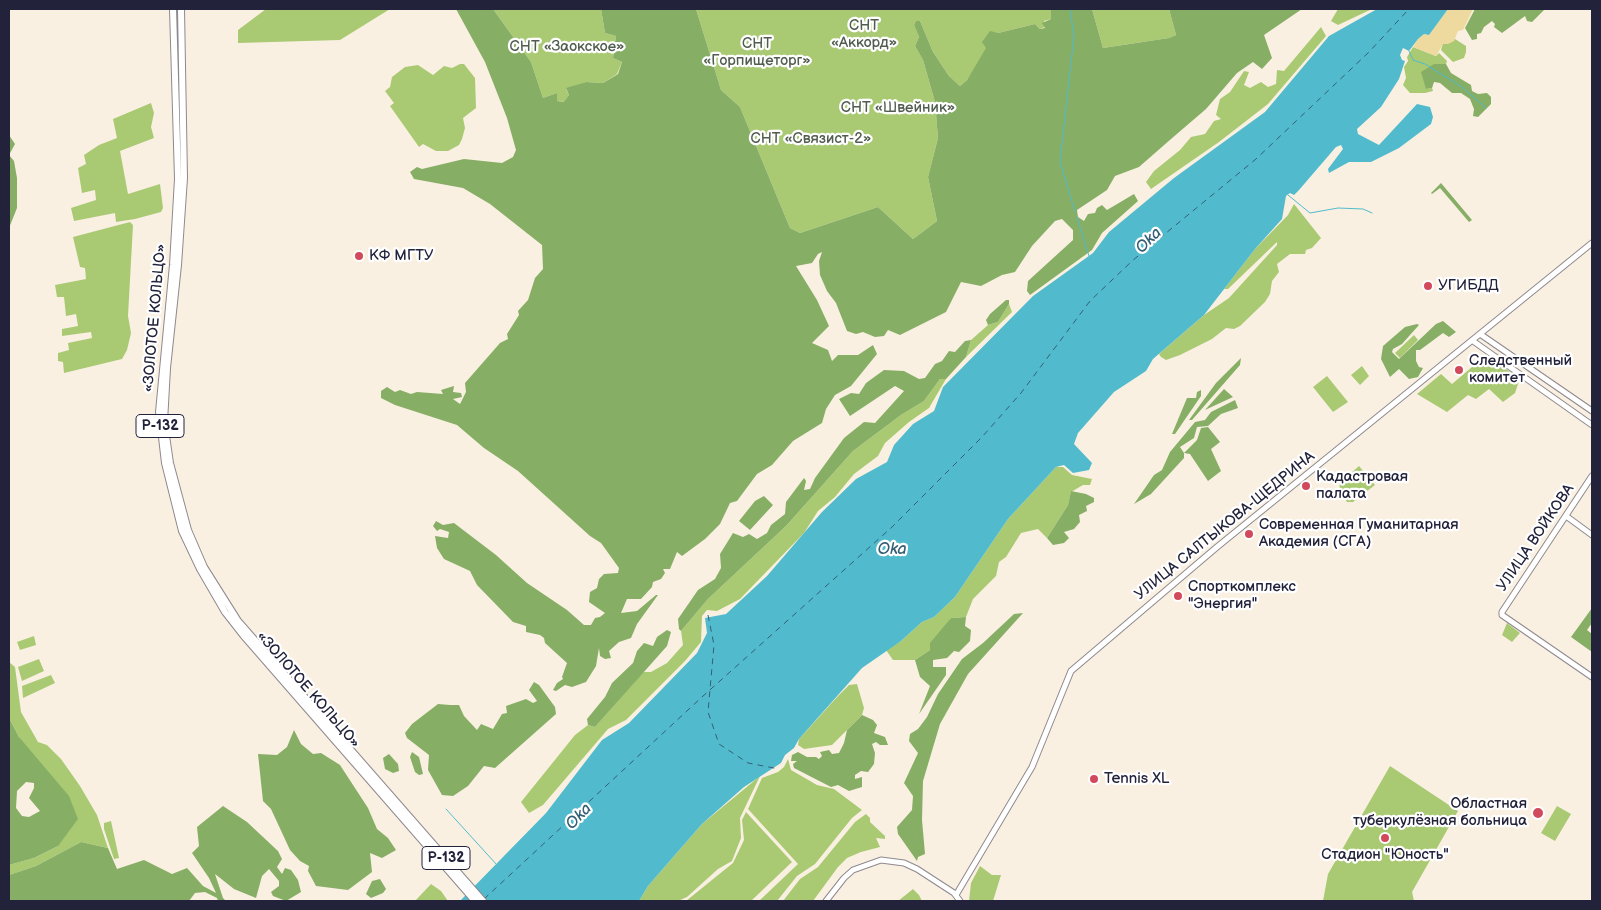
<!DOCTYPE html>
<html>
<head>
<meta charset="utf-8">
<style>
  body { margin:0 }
  #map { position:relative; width:1601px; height:910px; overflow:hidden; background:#faf0e2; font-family:"Balsamiq Sans",sans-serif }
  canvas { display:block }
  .frame { position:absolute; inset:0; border:10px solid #22223b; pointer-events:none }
</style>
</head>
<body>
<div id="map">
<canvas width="1601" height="910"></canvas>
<div class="frame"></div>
</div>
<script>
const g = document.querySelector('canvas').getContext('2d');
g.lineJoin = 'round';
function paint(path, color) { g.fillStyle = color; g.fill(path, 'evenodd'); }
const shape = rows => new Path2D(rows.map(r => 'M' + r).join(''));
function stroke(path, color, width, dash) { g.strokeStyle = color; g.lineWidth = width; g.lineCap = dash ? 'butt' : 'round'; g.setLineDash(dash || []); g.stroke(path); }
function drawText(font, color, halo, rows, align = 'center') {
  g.font = font + ' "Balsamiq Sans",sans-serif'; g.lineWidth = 4.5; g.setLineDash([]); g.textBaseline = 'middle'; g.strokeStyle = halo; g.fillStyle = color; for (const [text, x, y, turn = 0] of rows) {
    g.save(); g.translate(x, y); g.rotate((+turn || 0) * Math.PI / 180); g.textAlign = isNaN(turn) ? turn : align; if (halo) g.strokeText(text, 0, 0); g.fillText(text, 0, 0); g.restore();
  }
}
paint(shape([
  [266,9,390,9,340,40,238,43,238,30],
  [493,9,601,9,605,33,616,36,613,58,622,62,617,74,603,83,586,82,566,89,569,95,565,102,557,101,557,93,543,98,531,62],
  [696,9,1051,9,1051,19,1044,21,1045,27,1040,29,1035,24,998,33,967,80,960,86,949,76,933,52,920,21,916,21,914,25,919,37,915,46,923,60,935,102,938,138,928,177,937,221,913,239,878,207,800,233,790,228,740,107,721,90],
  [1092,9,1169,9,1176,35,1169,38,1103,48],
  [1338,9,1372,9,1338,25,1331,21],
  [1321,27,1326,36,1268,104,1219,142,1151,189,1146,182,1154,171,1180,150,1191,137,1205,134,1214,121,1221,119,1216,115,1220,99,1230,92,1244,71,1249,72,1244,85,1250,88,1261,82,1268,87,1276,84,1277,70,1284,71],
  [1455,39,1466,46,1466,52,1464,58,1453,62,1441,50,1443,43],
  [1413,47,1436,56,1439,53,1447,61,1446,64,1434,64,1426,89,1432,88,1433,91,1425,93,1410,93,1403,85,1406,78,1404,67,1408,61,1407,57],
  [460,64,464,64,475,78,476,108,463,118,465,128,462,139,459,145,448,151,436,151,423,144,419,147,390,106,394,103,385,91,390,87,392,77,405,67,418,65,433,75,444,66,452,68],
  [151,103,154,113,151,127,154,138,120,151,128,194,160,184,163,208,161,212,135,219,116,222,115,213,74,221,71,208,96,200,95,190,82,193,78,168,86,164,84,155,99,145,117,138,113,119],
  [1294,204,1321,238,1312,248,1306,250,1305,254,1290,254,1277,264,1279,272,1272,281,1270,294,1265,302,1240,326,1234,329,1226,328,1212,339,1180,355,1166,360,1161,357,1159,354,1204,315,1229,298,1277,245,1277,242,1228,289,1224,289,1255,249,1288,215],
  [130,222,133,225,128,316,131,333,127,350,122,359,64,373,63,362,58,361,58,353,69,350,68,343,92,338,91,332,62,336,62,329,78,326,76,314,66,316,64,297,57,297,55,285,86,279,85,268,80,267,73,237],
  [1009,304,1012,312,966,357,971,340,988,325,998,322],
  [1414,335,1418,340,1400,358,1395,353],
  [1485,356,1520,378,1515,393,1503,402,1489,389,1476,399,1468,395,1447,412,1417,394,1441,374,1452,384],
  [1362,366,1369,376,1360,385,1351,375],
  [1327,376,1348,402,1333,412,1313,387],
  [940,379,946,379,929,408,909,422,885,443,878,456,854,474,835,497,818,511,804,533,740,599,717,611,707,610,702,616,701,642,685,661,626,720,608,729,543,805,529,813,521,802,575,735,588,725,595,727,643,672,651,672,667,663,683,645,681,631,708,599,786,526,853,451,901,415,924,401],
  [1359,466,1375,485,1353,502,1347,502,1339,491,1340,483],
  [1056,467,1063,467,1072,475,1092,479,1090,485,1083,485,1071,492,1068,505,1047,538,1038,529,1021,533,1006,557,999,562,996,576,973,599,966,617,951,618,930,650,915,660,893,660,886,650,901,641,922,622,934,617,955,597,1008,519],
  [1507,623,1520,633,1512,642,1502,635],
  [34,636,36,645,20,650,17,642],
  [39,659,44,671,22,681,18,667],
  [9,662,15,667,21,712,38,742,47,745,61,759,80,786,97,815,108,848,81,842,36,866,9,875,9,865,34,858,58,846,19,737,9,718],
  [51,675,55,683,23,698,22,686],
  [857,684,864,708,862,715,832,745,804,749,798,745,799,739,838,696,849,685],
  [788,759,791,770,817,785,834,789,862,810,852,818,815,864,797,876,777,901,759,901,798,864,748,809,762,778,778,772,784,767],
  [1390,766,1458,811,1412,892,1414,901,1323,901,1328,874],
  [760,776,740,818,741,838,732,861,718,869,687,897,678,901,639,901,648,886,702,824],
  [1557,806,1571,814,1555,841,1541,833],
  [746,812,792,862,751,901,686,901,733,863,744,840,742,820],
  [866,814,870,818,870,822,885,836,885,839,876,838,880,847,861,852,847,858,838,867,813,901,783,901,800,879,818,867,855,822],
  [111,821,119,858,114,859,104,829,104,823],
  [980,866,992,875,1001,875,993,901,969,901,971,883],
  [431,884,441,891,448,901,415,901],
  [913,889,919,895,922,901,898,901]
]), '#a9ca73');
paint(shape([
  [456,9,493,9,531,62,543,98,557,93,557,101,564,102,569,95,566,88,586,82,603,83,618,74,622,62,613,58,616,36,605,33,601,9,696,9,721,90,740,107,790,228,800,233,878,207,913,239,937,221,928,177,938,138,935,102,923,60,915,46,919,37,914,25,916,21,920,21,933,52,949,76,960,86,967,80,986,48,982,42,990,31,998,33,1035,24,1040,29,1045,28,1042,23,1051,19,1051,9,1092,9,1103,48,1169,38,1176,35,1169,9,1302,9,1264,35,1272,58,1262,69,1253,62,1237,73,1206,109,1171,139,1139,167,1115,176,1107,190,1077,210,1078,217,1084,221,1088,214,1095,213,1097,208,1102,205,1107,210,1134,194,1138,201,1102,233,1092,250,1030,295,1027,291,1028,281,1073,240,1073,230,1062,219,1055,221,1032,246,1015,272,1002,275,981,286,961,282,946,312,900,335,888,330,884,336,875,337,863,332,856,334,847,331,836,303,827,291,820,275,819,261,822,252,818,254,812,263,796,266,817,300,829,326,812,343,828,350,832,361,838,355,858,355,873,345,877,354,851,386,835,395,826,409,822,423,793,441,772,465,757,474,737,501,730,503,720,524,705,539,682,556,677,552,670,569,663,569,665,573,661,579,653,582,652,587,641,599,627,599,621,613,637,611,656,595,658,595,637,624,631,638,619,642,609,651,611,658,605,659,600,656,599,648,596,666,586,682,572,687,565,685,556,691,553,690,557,683,563,679,562,677,567,663,545,643,544,638,540,635,526,632,526,626,513,622,477,585,470,571,444,559,437,548,435,536,448,538,449,532,440,529,437,531,433,526,436,521,443,525,454,523,496,555,527,583,567,610,584,625,591,625,595,618,600,617,605,613,589,602,590,592,597,588,599,579,604,574,618,573,619,568,601,543,590,536,518,471,484,448,457,425,395,405,381,398,381,391,387,387,395,392,400,390,411,394,417,392,443,394,441,390,454,386,453,392,461,393,462,397,453,399,460,404,466,392,465,383,500,343,508,339,507,334,519,315,518,311,528,300,535,278,543,269,542,245,490,204,463,188,414,179,410,172,417,167,422,169,464,159,502,163,513,157,516,150,507,118,485,62],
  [1475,9,1545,9,1532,22,1527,21,1525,16,1502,33,1494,27,1495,24,1492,21,1484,27,1481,33,1477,34,1477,39,1472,40,1465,28],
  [1434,64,1446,64,1451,73,1471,85,1472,91,1478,94,1487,93,1491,97,1491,104,1478,117,1473,116,1474,109,1470,99,1461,93,1452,93,1440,83,1434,82,1432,88,1426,89,1421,72],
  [9,135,15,144,9,155,14,161,17,178,17,208,9,228],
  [1441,183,1472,220,1469,222,1440,188,1432,194,1431,193],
  [1006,300,1009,300,1009,304,998,322,988,325,986,320,990,314],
  [1443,321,1456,332,1449,337,1443,333,1420,350,1416,350,1416,361,1419,367,1423,368,1418,377,1409,379,1399,369,1390,377,1381,359,1383,346,1405,327,1417,324,1419,325,1402,344,1393,349,1392,352,1399,359,1436,324],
  [971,340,966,357,946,379,940,379,924,401,901,415,853,451,786,526,708,599,681,631,679,629,678,619,698,590,715,579,721,568,720,554,733,533,743,537,749,534,757,539,767,533,771,525,785,514,786,502,804,478,806,481,804,490,810,489,815,478,844,438,864,422,875,423,904,391,895,386,850,416,839,399,851,393,859,394,866,383,884,370,904,371,919,379,925,378,935,364,942,361,949,351,955,352,965,341],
  [1241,358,1240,365,1192,420,1189,420,1216,383],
  [1224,389,1233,397,1205,410],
  [1201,390,1201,396,1175,434,1172,434,1187,398,1196,398,1197,392],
  [1235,400,1238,408,1221,414,1208,426,1197,427,1194,438,1180,447,1184,453,1197,440,1201,428,1208,427,1220,442,1211,449,1221,471,1208,481,1190,454,1184,453,1184,458,1151,494,1134,504,1154,475,1162,470,1170,452,1195,422,1205,420,1211,412],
  [1071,491,1086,494,1094,498,1094,502,1086,506,1087,511,1079,515,1080,522,1074,529,1064,532,1069,538,1064,543,1053,545,1047,538,1068,505],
  [764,496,773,505,750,530,739,521,755,501],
  [1592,608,1592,623,1587,630,1592,634,1592,652,1571,637],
  [1023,613,968,674,940,724,923,781,922,820,925,854,918,857,917,861,898,834,897,827,912,810,913,796,904,783,918,753,909,741,910,734,918,729,927,717,938,694,962,659,983,643,1014,614],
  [966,617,965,626,971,630,970,641,959,652,954,651,947,658,933,660,933,667,946,667,946,675,919,714,930,686,920,677,915,660,930,650,930,643,951,618],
  [667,630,671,632,667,646,595,727,588,725,587,719,605,697,612,683,633,663,637,651,644,643,653,646,657,637],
  [534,682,539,685,555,707,556,714,495,768,484,766,468,786,453,796,442,795,428,770,429,755,407,738,405,733,412,724,438,704,450,705,459,705,464,716,477,730,481,724,493,729,502,714,507,713,506,706,526,699,533,703,537,701,529,690],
  [862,715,873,720,877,725,874,733,885,737,888,745,880,745,876,742,872,744,875,753,874,764,868,772,861,771,855,775,855,779,862,777,862,787,849,791,838,785,831,787,794,768,793,764,797,761,791,761,792,755,798,752,807,757,816,757,819,759,822,756,820,752,829,750,832,754,839,753,844,743,847,730],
  [9,718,19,737,69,796,78,819,58,846,34,858,9,865],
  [26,782,34,783,34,788,29,798,40,811,29,817,22,816,16,808,17,791],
  [294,730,301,744,313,754,321,753,340,765,368,808,377,829,388,838,396,850,382,858,370,853,372,872,348,890,316,886,308,871,309,866,300,861,290,850,271,809,263,801,258,754,277,755,287,747],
  [412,752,419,757,423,774,419,775,415,772,410,757],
  [389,754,398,764,399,771,393,773,385,769,383,758],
  [223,806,247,822,278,851,282,859,277,867,282,874,285,868,291,870,298,880,301,892,286,901,273,896,271,892,279,886,279,881,269,869,262,876,256,898,234,889,215,874,223,898,226,901,218,901,217,898,205,892,195,893,189,901,9,901,9,875,36,866,81,842,108,848,117,869,144,860,172,874,187,868,203,886,216,893,209,878,192,853,199,846,197,827],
  [380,879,386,889,383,893,371,898,366,894,372,881]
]), '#86ae65');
paint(shape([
  [1448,9,1473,9,1463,30,1458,31,1454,41,1448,44,1443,44,1436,56,1413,47,1418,39,1424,34,1429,35]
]), '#eeda9e');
paint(shape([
  [1377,9,1448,9,1429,35,1424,34,1418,39,1409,51,1403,48,1400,55,1402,60,1405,61,1399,79,1381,107,1357,129,1358,134,1379,145,1417,104,1430,107,1433,117,1431,124,1399,148,1371,162,1349,162,1329,173,1328,169,1343,149,1341,145,1336,147,1299,190,1294,195,1290,193,1286,196,1282,219,1255,249,1204,315,1153,359,1146,371,1114,392,1078,433,1074,444,1092,463,1089,470,1073,473,1064,465,1056,467,1008,519,955,597,934,617,922,622,901,641,862,668,799,739,794,748,785,755,781,763,744,787,702,824,648,886,639,901,460,901,546,813,602,740,629,723,697,653,707,633,705,618,726,614,767,576,822,512,856,479,887,462,894,445,913,424,934,411,943,387,1033,296,1093,253,1109,232,1174,178,1265,112,1329,36]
]), '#51bbcd');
stroke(shape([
  [1070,9,1074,36,1060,162,1075,212],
  [1409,51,1413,60,1425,64,1462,87,1486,108],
  [1288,195,1310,213,1338,208,1363,209,1372,213],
  [1077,217,1089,256],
  [446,809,497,865]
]), '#51bbcd', 1);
stroke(shape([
  [708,615,714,645,708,712,719,744,748,763,779,769],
  [484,899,702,697,891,528,982,437,1021,393,1090,301,1132,261,1256,159,1369,52,1409,9]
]), '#355f75', 1, [6, 5]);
const secondary = shape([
  [1480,334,1592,411],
  [1473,341,1592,425],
  [1592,476,1502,612,1502,615,1592,677],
  [1566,516,1592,535],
  [956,895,1032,767,1071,671,1217,547,1592,243],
  [826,901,844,878,853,870,881,860,904,863,917,869,954,893,960,901]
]);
const highway = shape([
  [173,9,178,179,173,265,159,412,165,463,182,531,200,569,225,612,243,635,475,901],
  [181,9,184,178,178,265,167,368,164,422,170,463,188,530,204,567,238,621,483,901]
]);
stroke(secondary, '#8e898e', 7);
stroke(highway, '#8e898e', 8);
stroke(secondary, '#fff', 5);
stroke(highway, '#fff', 6);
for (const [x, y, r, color] of [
  [359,256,5,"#d1495b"],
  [1428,286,5,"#d1495b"],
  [1459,370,5,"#d1495b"],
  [1306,486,5,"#d1495b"],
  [1249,534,5,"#d1495b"],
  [1178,596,5,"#d1495b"],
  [1094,779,5,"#d1495b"],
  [1538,813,6,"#d1495b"],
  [1385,838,5,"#d1495b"]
]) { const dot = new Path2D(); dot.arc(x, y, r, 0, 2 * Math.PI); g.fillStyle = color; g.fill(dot); stroke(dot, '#fff', 2); }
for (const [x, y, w] of [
  [160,426,48],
  [446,858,48]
]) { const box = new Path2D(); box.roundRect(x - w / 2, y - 11.5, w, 23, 4); g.fillStyle = '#fff'; g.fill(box); stroke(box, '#22223b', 1); }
drawText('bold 14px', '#22223b', null, [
  ["Р-132",160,426],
  ["Р-132",446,858]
]);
drawText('15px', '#515d4f', '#fff', [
  ["СНТ",864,26],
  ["«Аккорд»",864,43],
  ["СНТ",757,44],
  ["«Горпищеторг»",757,61],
  ["СНТ «Заокское»",567,47],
  ["СНТ «Швейник»",898,108],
  ["СНТ «Связист-2»",811,139]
]);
drawText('15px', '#22223b', '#fff', [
  ["КФ МГТУ",369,256],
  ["УГИБДД",1438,286],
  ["Следственный",1469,361],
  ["комитет",1469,378],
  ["Кадастровая",1316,477],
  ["палата",1316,494],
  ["Современная Гуманитарная",1259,525],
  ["Академия (СГА)",1259,542],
  ["Спорткомплекс",1188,587],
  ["\"Энергия\"",1188,604],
  ["Tennis XL",1104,779],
  ["Областная",1527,804,"right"],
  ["туберкулёзная больница",1527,821,"right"],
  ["Стадион \"Юность\"",1385,855,"center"]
], 'left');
drawText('15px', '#22223b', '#fff', [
  ["«ЗОЛОТОЕ КОЛЬЦО»",155,318,-85],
  ["УЛИЦА САЛТЫКОВА-ЩЕДРИНА",1225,526,-39],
  ["УЛИЦА ВОЙКОВА",1536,538,-56],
  ["«ЗОЛОТОЕ КОЛЬЦО»",308,690,49]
]);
drawText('italic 16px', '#355f75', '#fff', [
  ["Oka",1149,241,-45],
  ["Oka",892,550],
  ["Oka",579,817,-46]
]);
</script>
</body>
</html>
